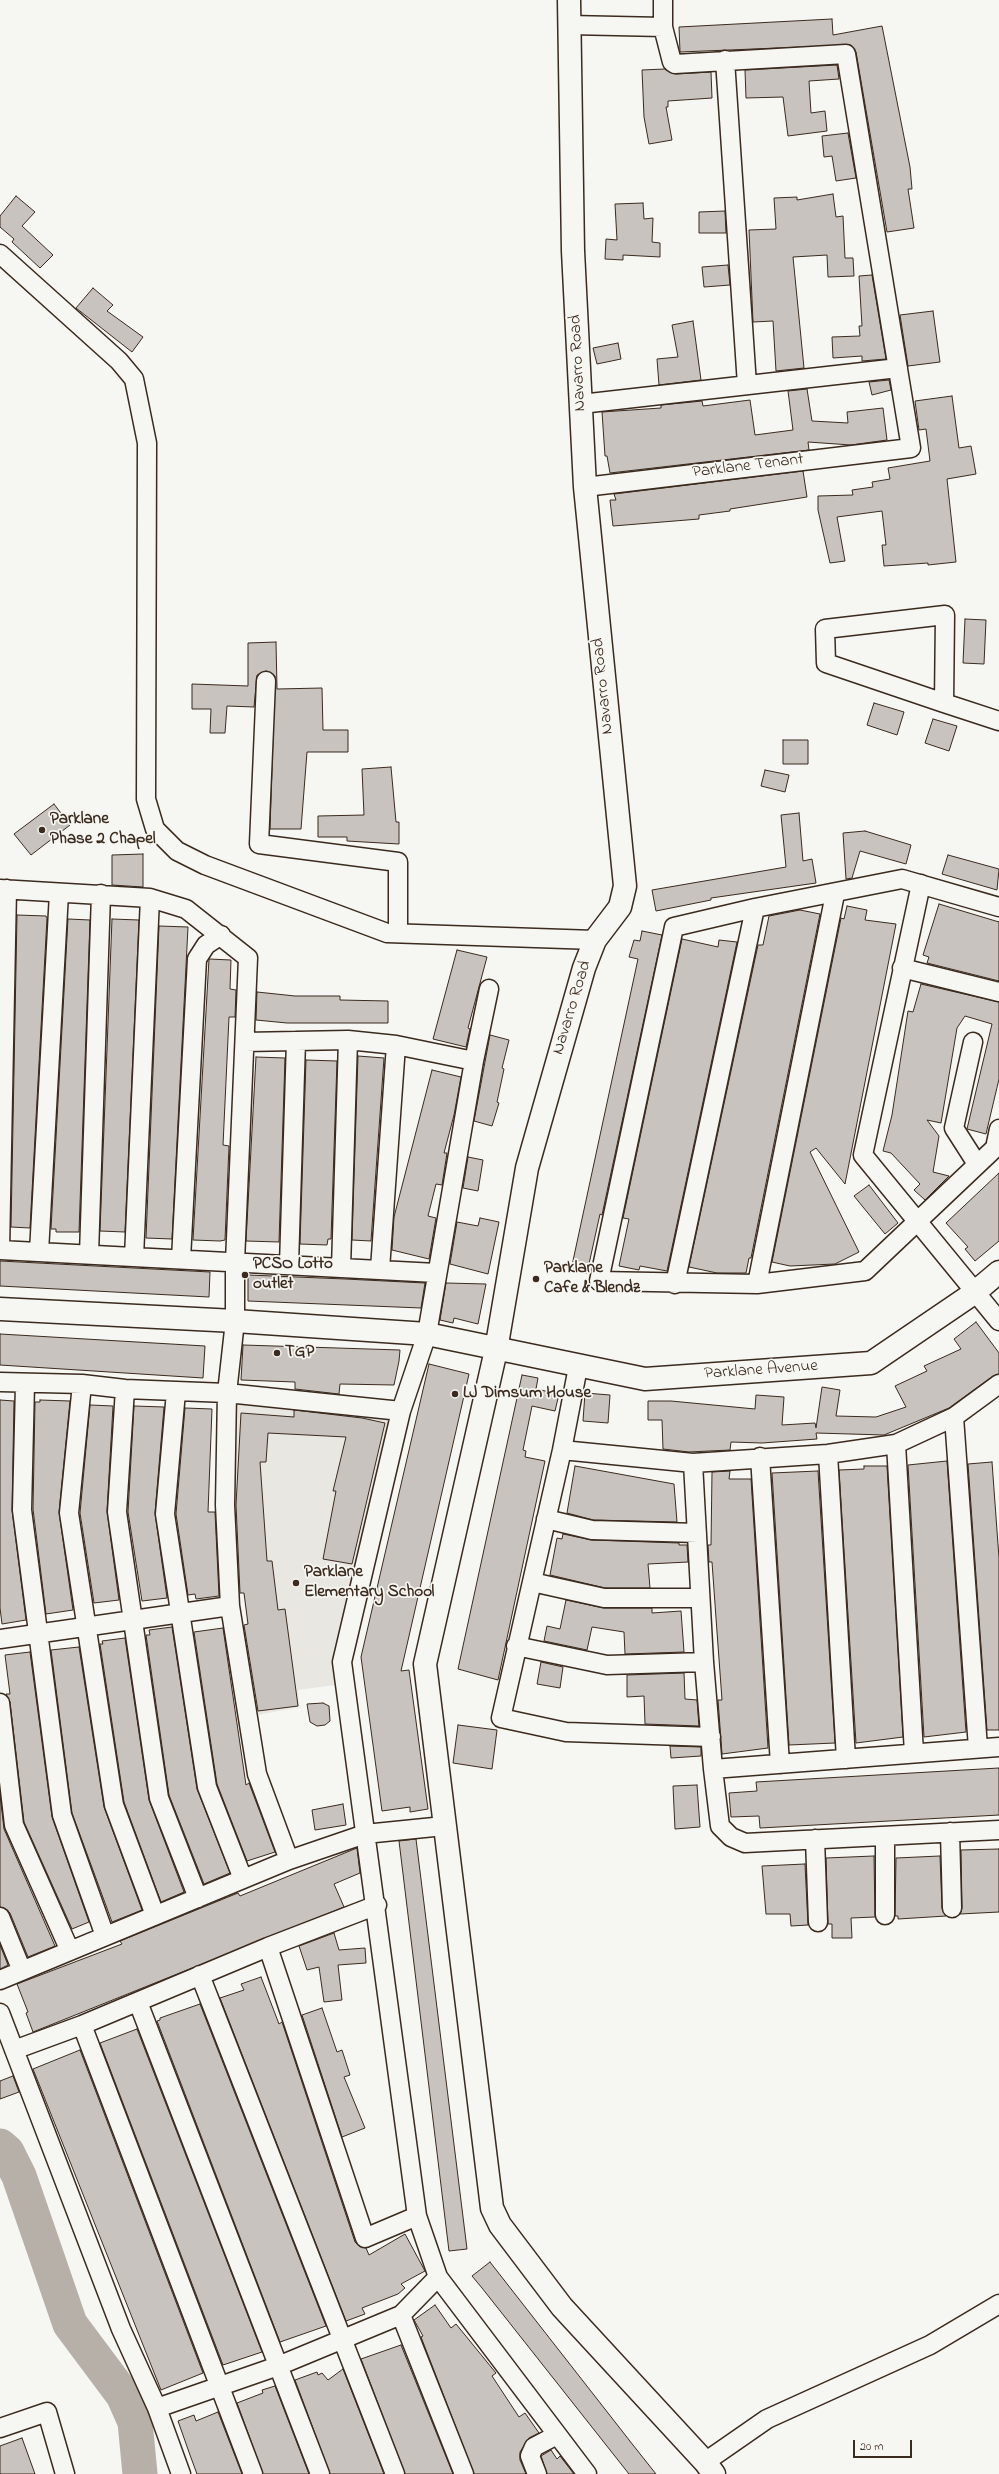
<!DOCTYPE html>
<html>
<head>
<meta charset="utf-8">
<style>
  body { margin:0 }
  #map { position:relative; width:999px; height:2474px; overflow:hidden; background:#f6f6f2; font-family:"Indie Flower",sans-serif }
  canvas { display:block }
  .scale { position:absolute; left:853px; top:2440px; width:59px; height:18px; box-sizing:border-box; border:2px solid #3b2a1e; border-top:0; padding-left:5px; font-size:12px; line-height:14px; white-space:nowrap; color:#3b2a1e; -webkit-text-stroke:3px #f6f6f2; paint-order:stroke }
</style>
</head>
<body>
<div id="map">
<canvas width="999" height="2474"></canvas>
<div class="scale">20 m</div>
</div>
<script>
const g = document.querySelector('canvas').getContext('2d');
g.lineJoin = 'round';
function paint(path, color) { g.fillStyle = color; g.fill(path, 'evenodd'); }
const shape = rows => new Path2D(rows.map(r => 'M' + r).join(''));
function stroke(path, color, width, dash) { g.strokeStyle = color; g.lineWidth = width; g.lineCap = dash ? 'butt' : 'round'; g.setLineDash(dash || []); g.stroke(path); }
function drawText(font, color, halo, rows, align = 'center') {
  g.font = font + ' "Indie Flower",sans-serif'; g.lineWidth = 3.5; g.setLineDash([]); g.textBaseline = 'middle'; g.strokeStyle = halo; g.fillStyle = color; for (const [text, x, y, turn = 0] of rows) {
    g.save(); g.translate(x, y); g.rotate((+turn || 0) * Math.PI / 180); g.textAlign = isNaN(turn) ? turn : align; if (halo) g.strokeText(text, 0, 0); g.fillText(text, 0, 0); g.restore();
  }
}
paint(shape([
  [234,1400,389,1417,333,1659,335,1685,298,1690,299,1707,258,1715,233,1507]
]), '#e8e7e2');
stroke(shape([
  [0,2146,7,2152,19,2176,70,2324,123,2395,135,2422,140,2474]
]), '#b6b0a9', 35);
const building = shape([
  [832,19,833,35,882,26,910,167,912,189,908,189,914,228,887,232,856,52,851,45,680,52,679,27,832,19],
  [837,65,839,79,809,81,811,113,825,111,827,131,788,136,783,97,746,98,745,70,837,65],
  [665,69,676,74,711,72,712,98,668,101,668,107,666,107,672,140,649,144,644,117,642,70,665,69],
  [848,133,856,178,836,181,832,156,824,157,822,136,848,133],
  [833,194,836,217,843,216,845,258,853,258,854,276,828,277,827,255,793,257,804,368,776,371,773,321,753,322,749,230,776,229,774,198,797,197,797,200,833,194],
  [16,196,35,212,22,226,53,255,40,268,12,242,14,239,0,227,0,216,16,196],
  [643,203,644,219,653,218,652,242,660,243,660,257,623,255,623,260,605,259,606,239,617,240,615,204,643,203],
  [725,211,726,233,699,233,699,212,725,211],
  [728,265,730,285,704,287,702,267,728,265],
  [872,275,886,359,862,361,862,356,833,358,832,337,860,336,859,326,862,326,859,276,872,275],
  [93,288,113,305,107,311,143,337,132,352,76,308,93,288],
  [933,311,940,362,908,366,900,315,933,311],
  [693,321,701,380,659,385,657,359,678,357,672,325,693,321],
  [618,343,621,359,597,364,593,348,618,343],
  [889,380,891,390,872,395,869,382,889,380],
  [807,389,812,421,848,423,847,412,883,408,887,440,851,445,808,442,809,450,610,473,607,456,605,456,602,412,661,408,661,405,702,401,703,406,750,400,755,435,793,430,788,391,807,389],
  [952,396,959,448,971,446,976,474,947,479,956,562,928,565,928,563,884,566,882,545,886,545,882,511,837,517,845,561,830,563,818,510,818,496,853,495,852,490,873,487,872,482,890,479,888,468,930,461,926,429,919,430,915,401,952,396],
  [803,471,807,497,730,509,730,511,699,515,699,519,613,526,610,500,616,500,614,494,803,471],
  [965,619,986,620,984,664,963,663,965,619],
  [276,642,277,689,322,688,323,730,348,730,348,752,307,752,301,829,270,829,275,676,266,671,257,675,254,707,227,706,225,733,210,733,211,709,192,709,192,684,248,686,248,643,276,642],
  [874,703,904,712,897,735,867,725,874,703],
  [933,719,957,726,949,751,925,743,933,719],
  [783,740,808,740,808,764,783,764,783,740],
  [391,767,396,822,399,822,399,844,347,841,347,837,318,837,318,816,364,815,362,769,391,767],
  [765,770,789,775,785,792,761,786,765,770],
  [54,804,70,825,31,855,14,834,54,804],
  [799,813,803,861,812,859,816,883,711,898,711,900,656,911,652,890,786,867,781,815,799,813],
  [865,831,911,845,906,864,860,851,852,878,846,879,843,833,865,831],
  [143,854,143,887,112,885,112,855,143,854],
  [948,855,999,869,997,890,942,874,948,855],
  [939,904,999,922,999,981,927,963,929,957,923,955,939,904],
  [847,906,867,910,865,920,896,924,845,1184,816,1148,810,1152,859,1252,835,1264,790,1266,772,1262,841,918,844,919,847,906],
  [800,910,820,914,751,1258,749,1258,746,1273,717,1273,689,1267,758,945,763,945,769,916,800,910],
  [17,915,46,916,47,918,30,1228,11,1227,17,915],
  [68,919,90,920,79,1232,56,1232,56,1229,51,1229,68,919],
  [112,919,139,920,125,1232,100,1231,112,919],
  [159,926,188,927,172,1239,146,1238,159,926],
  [642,931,662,935,602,1215,600,1214,587,1273,571,1270,638,959,629,957,634,940,640,941,642,931],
  [682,939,718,947,719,940,737,942,667,1271,640,1266,639,1270,619,1266,629,1219,623,1218,682,939],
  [457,950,487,957,468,1028,470,1029,466,1047,433,1039,457,950],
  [209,959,231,960,230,989,236,990,235,1017,229,1017,223,1145,229,1146,225,1240,220,1241,193,1240,209,959],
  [921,984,999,1002,999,1079,986,1134,967,1129,992,1024,965,1016,957,1028,941,1123,927,1120,939,1136,933,1172,949,1176,925,1200,914,1190,920,1184,891,1153,883,1151,892,1115,908,1011,913,1012,921,984],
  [257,992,295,996,340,996,340,1000,388,1001,388,1023,287,1023,256,1020,257,992],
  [490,1035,509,1040,502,1068,504,1069,497,1102,499,1103,492,1126,474,1121,490,1035],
  [358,1056,384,1058,371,1241,352,1240,358,1056],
  [256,1057,285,1058,279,1242,246,1241,256,1057],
  [306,1060,337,1061,331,1239,328,1239,327,1245,300,1244,306,1060],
  [432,1070,461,1077,454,1115,444,1153,447,1153,442,1185,436,1184,428,1216,436,1218,429,1259,392,1250,394,1217,432,1070],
  [468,1157,483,1160,478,1191,463,1188,468,1157],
  [999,1173,999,1241,975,1261,965,1249,968,1247,946,1223,999,1173],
  [869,1185,898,1223,885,1234,854,1196,869,1185],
  [480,1218,499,1222,488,1274,450,1264,457,1222,478,1226,480,1218],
  [0,1261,210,1272,209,1297,0,1286,0,1261],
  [248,1275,345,1279,425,1283,421,1308,248,1301,248,1275],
  [446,1283,486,1284,478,1324,454,1318,453,1323,440,1320,446,1283],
  [976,1322,999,1353,999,1374,993,1376,949,1408,884,1435,816,1433,817,1439,762,1443,731,1442,730,1450,689,1452,663,1449,662,1420,648,1420,648,1401,671,1401,755,1409,756,1395,784,1397,782,1425,815,1423,816,1428,822,1387,840,1390,836,1416,876,1417,906,1407,895,1386,927,1371,924,1366,961,1349,954,1339,976,1322],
  [0,1334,205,1346,203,1378,0,1365,0,1334],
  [243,1345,400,1350,399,1361,394,1385,340,1384,339,1394,295,1389,295,1382,241,1380,243,1345],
  [429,1364,469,1374,401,1671,409,1670,428,1809,410,1812,410,1807,382,1811,361,1657,429,1364],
  [522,1375,538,1378,536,1389,559,1394,555,1411,532,1406,523,1450,526,1451,525,1457,545,1461,498,1680,458,1669,522,1375],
  [585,1393,610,1395,608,1423,583,1421,585,1393],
  [0,1400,14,1401,12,1510,26,1620,2,1624,0,1608,0,1400],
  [40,1400,70,1401,59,1512,73,1610,46,1614,33,1509,35,1402,40,1402,40,1400],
  [90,1405,113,1406,107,1511,119,1600,94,1603,80,1513,90,1405],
  [134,1406,164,1407,155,1513,167,1598,142,1601,128,1512,134,1406],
  [185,1408,212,1409,208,1512,215,1512,219,1596,196,1599,195,1594,188,1595,176,1514,185,1408],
  [294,1410,362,1418,385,1423,352,1564,323,1559,336,1491,333,1491,346,1437,268,1433,266,1462,260,1462,267,1561,272,1561,278,1610,285,1609,298,1706,258,1711,244,1625,248,1624,244,1593,240,1593,236,1505,241,1413,294,1417,294,1410],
  [947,1461,966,1732,924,1737,908,1465,947,1461],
  [992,1462,999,1558,999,1730,987,1730,968,1464,992,1462],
  [575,1466,674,1484,677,1522,593,1520,567,1513,575,1466],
  [864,1466,887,1466,903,1737,856,1743,839,1470,864,1469,864,1466],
  [730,1471,729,1479,751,1479,768,1748,722,1754,718,1700,722,1700,716,1618,712,1562,709,1562,708,1545,711,1545,712,1472,730,1471],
  [818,1471,835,1743,789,1745,772,1473,818,1471],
  [563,1534,592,1540,679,1543,679,1545,687,1545,688,1562,648,1564,650,1588,605,1588,550,1575,557,1538,562,1539,563,1534],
  [566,1600,604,1608,652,1608,652,1613,681,1611,684,1652,625,1654,624,1632,592,1627,587,1650,544,1641,547,1626,560,1629,566,1600],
  [172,1627,197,1789,230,1873,204,1884,169,1795,146,1635,150,1635,149,1630,172,1627],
  [223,1628,246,1785,249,1783,275,1852,247,1861,217,1784,194,1632,223,1628],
  [125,1638,149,1800,184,1892,161,1902,124,1802,100,1644,103,1644,102,1641,125,1638],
  [79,1647,104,1807,142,1910,112,1922,72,1813,51,1650,79,1647],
  [30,1652,52,1817,89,1922,72,1929,24,1822,10,1702,6,1694,10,1694,5,1655,30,1652],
  [541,1662,563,1667,560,1688,537,1684,541,1662],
  [684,1673,685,1699,697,1700,699,1726,645,1724,644,1696,627,1697,627,1675,684,1673],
  [323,1703,329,1706,330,1721,325,1725,317,1726,310,1722,307,1704,323,1703],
  [458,1725,497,1730,492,1769,453,1763,458,1725],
  [670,1746,701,1747,701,1756,671,1758,670,1746],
  [999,1768,999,1815,760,1828,759,1816,731,1817,729,1793,757,1791,756,1782,999,1768],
  [697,1785,700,1827,675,1829,673,1786,697,1785],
  [0,1795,4,1829,55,1946,28,1957,10,1913,6,1909,0,1907,0,1795],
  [343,1804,346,1825,315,1830,312,1810,343,1804],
  [416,1839,467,2249,449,2251,399,1841,416,1839],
  [357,1848,360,1873,334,1884,344,1907,33,2032,26,2013,28,2012,17,1984,122,1944,120,1941,238,1893,240,1896,357,1848],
  [999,1849,999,1912,960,1914,962,1908,961,1850,999,1849],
  [874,1856,875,1917,851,1918,852,1938,832,1938,832,1924,828,1924,826,1858,874,1856],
  [940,1856,942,1908,946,1916,898,1919,898,1916,895,1916,896,1858,940,1856],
  [805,1864,808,1925,791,1926,790,1914,766,1914,762,1866,805,1864],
  [334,1933,339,1950,365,1948,366,1963,338,1965,342,2000,324,2002,319,1967,307,1970,299,1946,334,1933],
  [0,1945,8,1965,0,1969,0,1945],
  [261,1977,279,2024,282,2022,355,2242,359,2246,366,2248,369,2255,405,2234,425,2271,401,2284,405,2288,398,2294,362,2308,365,2314,346,2321,220,1998,244,1990,241,1984,261,1977],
  [200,2004,326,2326,280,2342,157,2021,160,2020,160,2018,200,2004],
  [322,2008,337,2052,342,2050,350,2075,344,2077,365,2128,342,2137,302,2015,322,2008],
  [137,2029,262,2352,223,2365,100,2043,137,2029],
  [80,2050,203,2373,161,2390,33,2069,80,2050],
  [13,2076,19,2092,0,2099,0,2081,13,2076],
  [490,2262,633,2445,656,2474,629,2474,482,2288,472,2276,490,2262],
  [435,2305,451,2328,456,2324,496,2373,492,2376,519,2417,525,2413,539,2433,529,2438,520,2452,520,2460,526,2474,474,2474,421,2337,423,2336,414,2320,435,2305],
  [401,2345,453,2474,405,2474,361,2359,401,2345],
  [343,2369,384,2474,330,2474,295,2380,317,2372,318,2375,322,2373,328,2380,343,2369],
  [275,2386,309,2474,263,2474,237,2403,263,2393,262,2390,275,2386],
  [218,2412,242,2474,197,2474,190,2455,178,2421,194,2415,196,2421,218,2412],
  [22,2438,35,2474,0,2474,0,2446,22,2438],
  [551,2450,557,2459,560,2456,574,2474,547,2474,541,2456,551,2450]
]);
paint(building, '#c8c3be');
stroke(building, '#3b2a1e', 1);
const minor = shape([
  [569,25,663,27,663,0],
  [725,60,747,385],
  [0,254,119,361,134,379,147,443,146,799,155,829,177,851,205,865,387,933,595,940],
  [581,404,898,368],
  [585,487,911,448,846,54,675,64,672,62,663,27],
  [266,681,259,844,398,862,398,933],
  [944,703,945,615,825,629,826,663,944,703,999,721],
  [921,884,863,1155,999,1321],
  [0,889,150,898,186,909,248,958,235,1262,235,1321,227,1393,225,1505,230,1606,257,1774,289,1860],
  [999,907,902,879,755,908,674,927,599,1281,757,1284,865,1271,995,1148,999,1129],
  [902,968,999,992],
  [489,989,474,1061,427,1334,401,1411,342,1662,417,2216,438,2277,587,2474],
  [245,1042,348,1040,396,1045,474,1061],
  [973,1042,954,1128,977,1164],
  [0,1250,436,1273],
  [0,1250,7,889],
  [39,1252,59,893],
  [89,1254,101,894],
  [134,1257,150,898],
  [181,1259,197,959,206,945,221,935],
  [289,1265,296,1041],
  [341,1268,348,1040],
  [380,1269,396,1045],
  [675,1284,755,908],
  [757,1284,835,894],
  [578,1367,562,1450,501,1718,566,1732,711,1737],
  [0,1382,82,1384,125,1389,227,1393,401,1411],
  [25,1384,22,1510,62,1815,105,1936],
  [82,1384,69,1513,114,1805,155,1915],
  [125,1389,117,1512,159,1798,198,1898],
  [176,1392,165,1514,207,1787,243,1879],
  [954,1417,978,1748],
  [896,1444,914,1753],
  [562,1450,693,1463,828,1454,896,1444,954,1417,999,1384],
  [828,1454,846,1759],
  [760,1457,780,1764],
  [693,1463,704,1662,713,1769,720,1826,731,1837,745,1843,999,1830],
  [546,1519,592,1530,697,1533],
  [532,1582,604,1598,700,1598],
  [0,1639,230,1606],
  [516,1646,607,1665,704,1662],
  [0,1703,14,1825,70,1951],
  [713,1769,999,1747],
  [950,1832,952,1908],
  [885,1836,885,1915],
  [815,1839,818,1922],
  [0,1917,22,1971],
  [268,1947,365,2238,417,2216],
  [200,1975,395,2474],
  [0,1980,289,1860,365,1834,444,1826],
  [138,2002,320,2474],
  [0,2013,121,2329,157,2408,181,2474],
  [82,2025,253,2474],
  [14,2050,82,2025,268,1947,377,1905],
  [401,2315,464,2474],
  [157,2408,278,2366,401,2315,438,2277],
  [0,2428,47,2412,65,2474],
  [705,2462,767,2419,930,2345,999,2304],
  [537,2474,530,2456,534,2447,557,2435]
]);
const tertiary = shape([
  [569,0,573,251,585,487,625,886,620,907,595,940,584,968,527,1168,496,1350,425,1664,492,2208,500,2225,562,2307,705,2462,714,2474],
  [0,1309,235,1321,427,1334,645,1379,871,1363,974,1293,999,1272]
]);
stroke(minor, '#3b2a1e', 21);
stroke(tertiary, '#3b2a1e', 25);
stroke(minor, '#f6f6f2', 18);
stroke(tertiary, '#f6f6f2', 22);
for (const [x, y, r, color] of [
  [42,830,4,"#3b2a1e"],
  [245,1275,4,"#3b2a1e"],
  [536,1279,4,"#3b2a1e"],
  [277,1353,4,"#3b2a1e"],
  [455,1394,4,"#3b2a1e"],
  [296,1583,4,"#3b2a1e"]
]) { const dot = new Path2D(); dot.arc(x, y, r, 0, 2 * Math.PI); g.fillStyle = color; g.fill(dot); stroke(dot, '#f6f6f2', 1.5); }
drawText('17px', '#3b2a1e', '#f6f6f2', [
  ["Navarro Road",579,363,-93],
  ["Parklane Tenant",748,467,-7],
  ["Navarro Road",604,686,-96],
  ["Navarro Road",573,1008,-73],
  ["Parklane Avenue",761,1371,-4]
]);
drawText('bold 17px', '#3b2a1e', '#f6f6f2', [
  ["Parklane",50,820],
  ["Phase 2 Chapel",50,840],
  ["PCSO Lotto",253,1265],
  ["outlet",253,1285],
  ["Parklane",544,1269],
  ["Cafe & Blendz",544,1289],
  ["TGP",285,1353],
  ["LJ Dimsum House",463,1394],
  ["Parklane",304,1573],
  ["Elementary School",304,1593]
], 'left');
</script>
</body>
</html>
